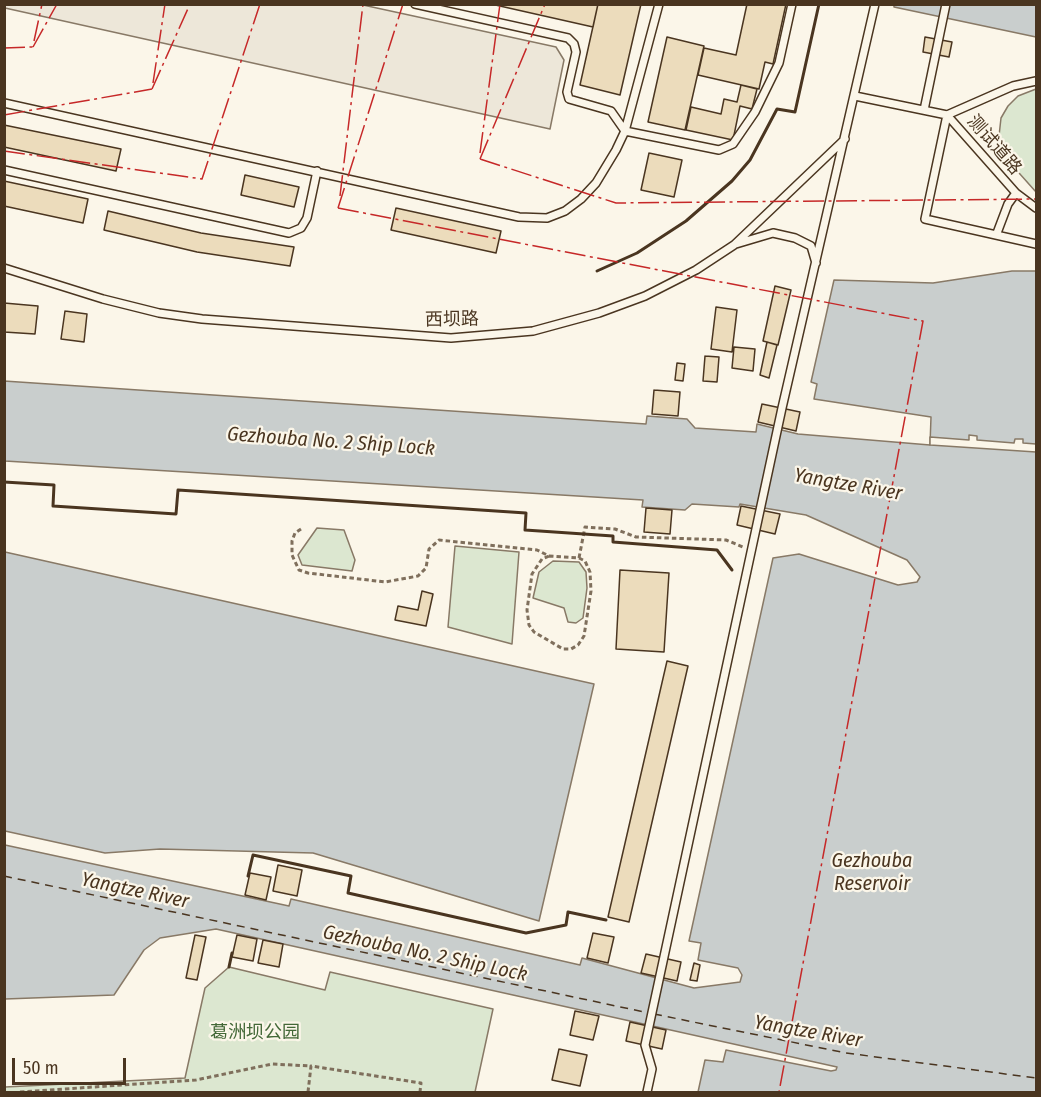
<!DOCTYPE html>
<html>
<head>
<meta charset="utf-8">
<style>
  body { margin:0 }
  #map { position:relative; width:1041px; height:1097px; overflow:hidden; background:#fbf6e9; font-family:"Fira Sans Condensed",sans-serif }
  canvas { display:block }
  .frame { position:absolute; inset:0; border:6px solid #4a3520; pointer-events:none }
  .scale { position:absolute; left:12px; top:1058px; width:114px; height:27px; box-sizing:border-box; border:3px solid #4a3520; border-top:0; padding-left:8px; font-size:18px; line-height:21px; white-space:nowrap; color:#4a3520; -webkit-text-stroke:4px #fbf6e9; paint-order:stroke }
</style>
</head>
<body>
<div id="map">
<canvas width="1041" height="1097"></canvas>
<div class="frame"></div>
<div class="scale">50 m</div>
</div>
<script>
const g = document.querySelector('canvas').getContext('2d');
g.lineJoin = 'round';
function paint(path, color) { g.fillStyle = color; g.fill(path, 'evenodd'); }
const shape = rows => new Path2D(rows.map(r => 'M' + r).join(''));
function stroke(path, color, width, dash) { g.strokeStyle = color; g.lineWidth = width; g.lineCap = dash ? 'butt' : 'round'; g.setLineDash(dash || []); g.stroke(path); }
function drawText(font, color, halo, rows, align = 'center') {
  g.font = font + ' "Fira Sans Condensed","Noto Sans SC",sans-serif'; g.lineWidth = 4.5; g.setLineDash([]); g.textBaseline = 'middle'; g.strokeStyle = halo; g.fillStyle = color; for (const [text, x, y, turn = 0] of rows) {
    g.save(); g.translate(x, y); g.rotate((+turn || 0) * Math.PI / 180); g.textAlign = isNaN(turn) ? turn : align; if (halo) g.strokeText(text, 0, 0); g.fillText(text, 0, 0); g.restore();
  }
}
const green = shape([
  [1036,89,1036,192,1003,155,999,136,1001,118,1008,106,1018,96,1036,89],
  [317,528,344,530,355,560,352,571,302,565,298,555,317,528],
  [455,546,519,552,512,644,448,627,455,546],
  [553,561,579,562,586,572,587,588,583,618,576,623,568,622,564,608,533,598,539,572,553,561],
  [229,967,325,990,330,972,493,1009,475,1092,5,1092,5,1087,185,1078,205,988,229,967]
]);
paint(green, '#dce7d0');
stroke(green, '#887966', 1.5);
const parking = shape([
  [5,4,363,5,556,47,564,60,550,129,5,8,5,4]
]);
paint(parking, '#ede7d9');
stroke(parking, '#887966', 1.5);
const water = shape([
  [894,4,1036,5,1036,37,894,7,894,4],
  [1012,271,1036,271,1036,1092,698,1092,705,1060,723,1062,726,1050,831,1071,836,1070,837,1067,216,929,160,938,144,950,114,995,5,999,5,845,289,906,291,899,580,965,582,958,694,988,740,982,742,975,738,968,698,960,701,943,689,941,773,558,799,554,898,585,917,582,920,577,907,560,806,515,740,504,739,507,692,504,685,510,642,507,643,500,5,461,4,381,646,424,647,416,687,419,695,428,756,432,757,424,798,434,930,445,931,417,814,399,817,384,811,382,834,280,933,283,1012,271],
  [5,552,594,684,539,921,313,853,160,849,105,853,5,831,5,552]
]);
paint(water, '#c9cecd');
stroke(water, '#887966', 1.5);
const pier = shape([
  [969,435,977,436,977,440,1014,443,1015,439,1023,439,1023,443,1036,444,1036,452,930,445,930,437,969,440,969,435]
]);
paint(pier, '#fbf6e9');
stroke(pier, '#887966', 1.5);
stroke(shape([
  [4,876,649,1013],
  [654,1014,846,1053,1036,1078]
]), '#4a3520', 1.5, [8, 6]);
const building = shape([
  [491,4,598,4,593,27,491,4],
  [598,4,641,4,620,95,580,85,598,4],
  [747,4,786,4,773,64,765,62,759,89,698,75,704,48,736,55,747,4],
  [667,37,704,46,685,130,648,122,667,37],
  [925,37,952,42,949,57,923,52,925,37],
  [741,85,757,89,752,109,740,106,733,140,686,130,691,107,721,114,724,99,737,102,741,85],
  [4,125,121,149,116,171,4,147,4,125],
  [649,153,682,160,674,197,641,190,649,153],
  [245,175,299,187,294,207,241,195,245,175],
  [4,181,88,199,83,223,4,206,4,181],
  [396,208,501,231,496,253,391,230,396,208],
  [108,211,201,233,294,247,290,266,197,252,104,230,108,211],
  [775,286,791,290,778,345,763,341,775,286],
  [4,303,38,306,35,334,4,332,4,303],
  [716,307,737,310,732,352,711,349,716,307],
  [65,311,87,314,84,342,61,339,65,311],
  [767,342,777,345,769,378,760,375,767,342],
  [734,347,755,349,753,371,732,368,734,347],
  [705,356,719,357,717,382,703,381,705,356],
  [677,363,685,364,683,381,675,380,677,363],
  [654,390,680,392,678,416,652,414,654,390],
  [762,404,800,412,796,431,758,422,762,404],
  [741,506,780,514,775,534,737,525,741,506],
  [646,508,672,510,670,534,644,532,646,508],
  [620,570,669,573,664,652,616,649,620,570],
  [422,591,433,594,426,626,395,620,398,606,418,610,422,591],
  [667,661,688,666,629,922,608,917,667,661],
  [278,865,302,870,297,896,273,891,278,865],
  [250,873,271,877,266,900,245,895,250,873],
  [593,933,614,937,608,963,587,958,593,933],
  [195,935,206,937,197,980,186,978,195,935],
  [237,935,257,939,253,961,232,957,237,935],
  [263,940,283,944,279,967,258,963,263,940],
  [646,954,681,962,677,981,641,973,646,954],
  [694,963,700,965,697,981,690,980,694,963],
  [575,1011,599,1016,593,1040,570,1035,575,1011],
  [630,1022,666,1030,662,1049,626,1041,630,1022],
  [559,1049,587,1055,580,1086,552,1080,559,1049]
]);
paint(building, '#ecdcbc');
stroke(building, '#4a3520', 1.5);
const lane = shape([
  [415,4,568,38,574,44,576,52,567,92,569,99,611,111,625,131,719,150,733,144,755,112,779,63,792,4],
  [1036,81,1013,86,947,115,1016,193,1036,208],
  [855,96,947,115,925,219,1036,244],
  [4,103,519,217,547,218,565,211,581,199,596,183,616,150,625,131,659,4],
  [924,110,946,4],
  [4,170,289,233,301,228,307,218,317,171],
  [997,233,1008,204,1016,193],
  [736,244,773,233,795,238,811,246,816,263],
  [4,268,103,299,159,313,202,319,451,338,533,331,599,313,645,296,696,270,734,245,845,139],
  [647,1092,652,1069,645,1045,782,408,875,4]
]);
stroke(lane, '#4a3520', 10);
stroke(shape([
  [301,529,295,533,292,541,292,555,299,570,308,573,385,582,418,576,426,568,429,549,439,540,537,550,549,556],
  [549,556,579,558,585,561,590,572,591,591,584,636,578,645,571,649,563,649,534,632,529,625,527,610,532,574,542,559,549,556],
  [579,558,585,527,615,529,636,537,726,540,743,547],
  [20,1092,196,1080,272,1064,311,1066],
  [308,1092,311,1066,421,1083,420,1092]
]), '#7f6f5c', 3, [4.5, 3]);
stroke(lane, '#fbf6e9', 7);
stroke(shape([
  [597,271,637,253,686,221,732,181,750,160,777,109,795,112,819,4],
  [4,482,54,485,53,506,176,514,178,490,526,513,525,530,613,536,613,542,717,550,732,570],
  [248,876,253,855,351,876,348,893,526,933,566,925,568,912,606,920],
  [229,967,232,953]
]), '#4a3520', 3);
stroke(shape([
  [34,41,42,4],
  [33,47,57,4],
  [4,48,33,47],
  [153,83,165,4],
  [152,89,190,4],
  [4,115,152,89],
  [4,151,202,179,260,4],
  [480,153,500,4],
  [480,159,616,203,1036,199],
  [480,159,545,4],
  [340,196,363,4],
  [338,208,923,321,779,1092],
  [338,208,403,4]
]), '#c62828', 1.5, [21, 4.5, 3, 4.5]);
drawText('18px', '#4a3520', '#fbf6e9', [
  ["测试道路",994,145,49],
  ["西坝路",452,320,-1]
]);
drawText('18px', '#436837', '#fbf6e9', [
  ["葛洲坝公园",255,1033]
]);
drawText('italic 20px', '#4a3520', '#fbf6e9', [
  ["Gezhouba No. 2 Ship Lock",331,442,4],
  ["Yangtze River",848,485,10],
  ["Gezhouba",872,861],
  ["Reservoir",872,884],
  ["Yangtze River",135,891,12],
  ["Gezhouba No. 2 Ship Lock",425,954,12],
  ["Yangtze River",808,1032,10]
]);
</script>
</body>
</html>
